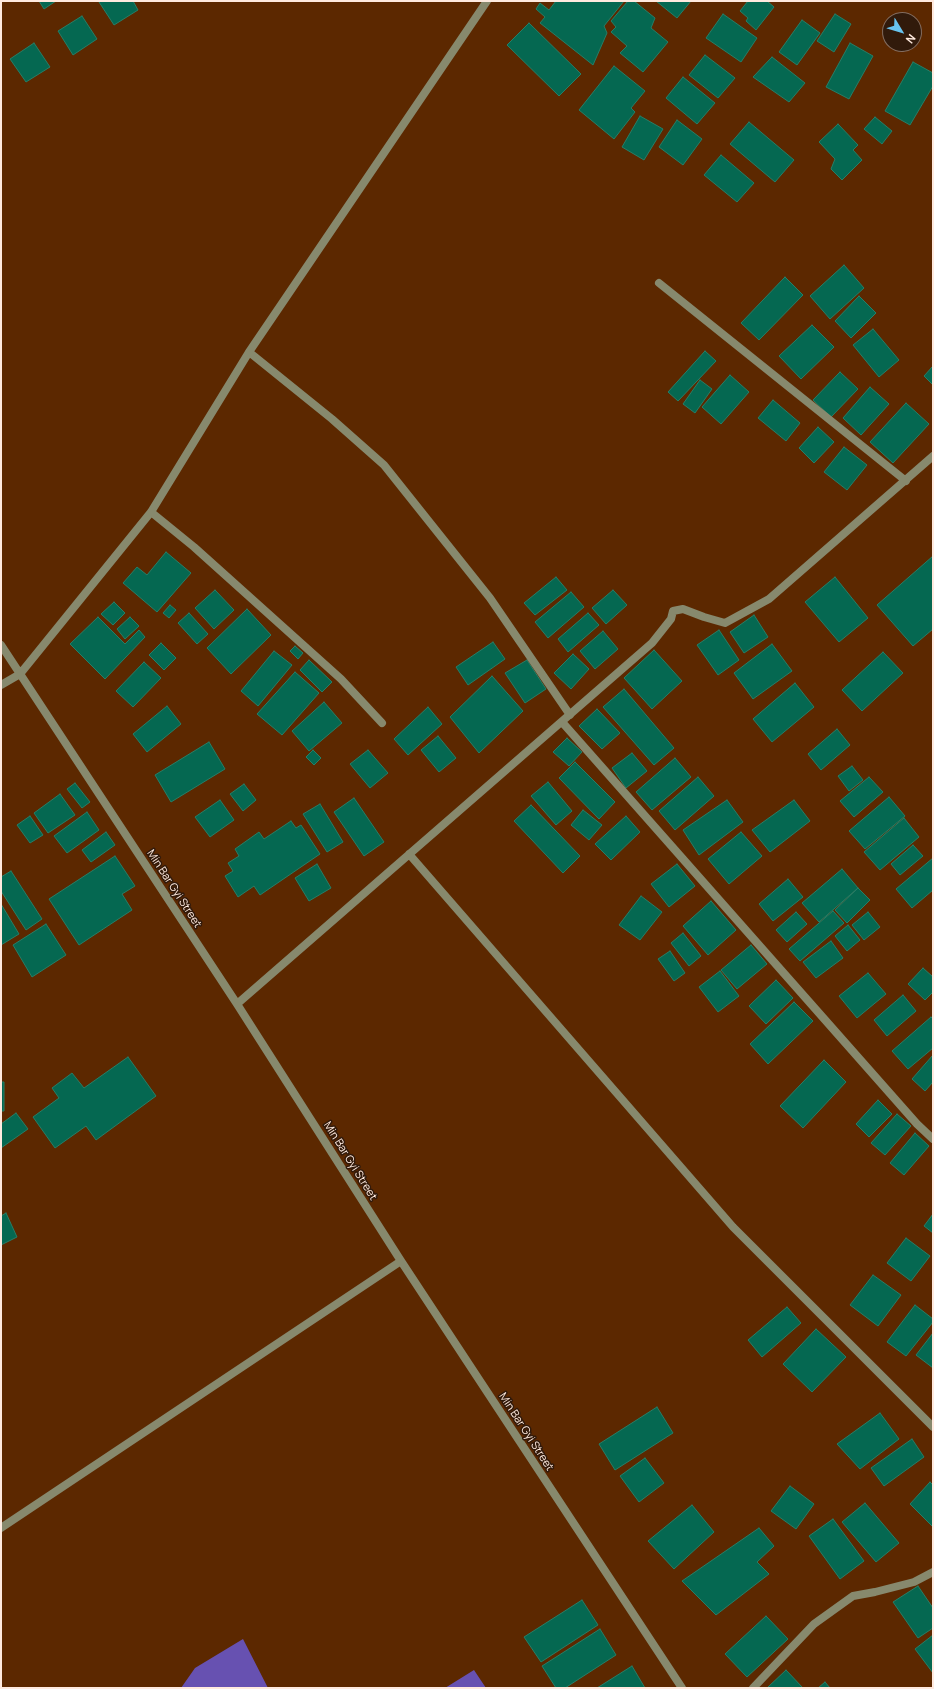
<!DOCTYPE html>
<html>
<head>
<meta charset="utf-8">
<style>
  body { margin:0 }
  #map { position:relative; width:934px; height:1689px; overflow:hidden; background:#5c2800; font-family:Manrope,sans-serif }
  canvas { display:block }
  .frame { position:absolute; inset:0; border:2px solid #ffeadf; pointer-events:none }
  .north { position:absolute; left:882px; top:12px; width:40px; height:40px; box-sizing:border-box; background:#311a0b; border:1px solid #836d60; border-radius:50%; rotate:128deg; font-size:11px; font-weight:700; line-height:16px; text-align:center; color:#ffeadf }
  .north::after { content:''; display:block; margin:auto; width:14px; height:18px; background:#68c4f0; clip-path:polygon(50% 0,100% 100%,50% 72%,0 100%) }
</style>
</head>
<body>
<div id="map">
<canvas width="934" height="1689"></canvas>
<div class="frame"></div>
<div class="north">N</div>
</div>
<script>
const g = document.querySelector('canvas').getContext('2d');
g.lineJoin = 'round';
function paint(path, color) { g.fillStyle = color; g.fill(path, 'evenodd'); }
const shape = rows => new Path2D(rows.map(r => 'M' + r).join(''));
function stroke(path, color, width, dash) { g.strokeStyle = color; g.lineWidth = width; g.lineCap = dash ? 'butt' : 'round'; g.setLineDash(dash || []); g.stroke(path); }
function drawText(font, color, halo, rows, align = 'center') {
  g.font = font + ' Manrope,sans-serif'; g.lineWidth = 3; g.setLineDash([]); g.textBaseline = 'middle'; g.strokeStyle = halo; g.fillStyle = color; for (const [text, x, y, turn = 0] of rows) {
    g.save(); g.translate(x, y); g.rotate((+turn || 0) * Math.PI / 180); g.textAlign = isNaN(turn) ? turn : align; if (halo) g.strokeText(text, 0, 0); g.fillText(text, 0, 0); g.restore();
  }
}
paint(shape([
  [243,1639,268,1688,181,1688,195,1668],
  [474,1670,486,1688,445,1688]
]), '#6751b1');
const building = shape([
  [39,1,56,1,44,9,39,1],
  [101,1,133,1,138,10,114,25,99,2,101,1],
  [556,1,624,1,604,26,607,33,593,65,540,23,545,17,536,9,540,3,549,10,556,1],
  [628,1,634,1,655,18,651,28,668,42,643,72,620,53,627,46,611,32,616,27,611,21,628,1],
  [656,1,691,1,677,18,656,1],
  [748,1,767,1,774,7,756,30,746,21,748,18,740,11,748,1],
  [723,14,757,38,741,62,706,38,723,14],
  [835,14,851,24,834,52,817,41,835,14],
  [82,16,97,39,73,55,58,31,82,16],
  [802,20,820,33,797,65,779,52,802,20],
  [529,23,581,74,559,96,507,45,529,23],
  [34,43,50,67,26,82,10,59,34,43],
  [850,43,873,56,849,99,826,87,850,43],
  [705,55,735,78,718,98,689,75,705,55],
  [772,57,805,83,789,102,753,77,772,57],
  [913,62,933,73,933,86,910,125,885,111,913,62],
  [614,66,645,91,631,108,635,112,614,139,579,110,614,66],
  [683,77,715,103,697,124,666,98,683,77],
  [640,116,663,129,644,160,622,147,640,116],
  [875,117,892,131,882,144,864,129,875,117],
  [677,120,702,139,683,165,659,147,677,120],
  [749,122,794,160,775,182,730,144,749,122],
  [838,124,858,145,853,150,862,160,842,180,831,169,835,159,819,142,838,124],
  [721,155,754,183,737,202,704,175,721,155],
  [844,265,864,288,830,319,810,296,844,265],
  [785,277,803,295,759,340,741,323,785,277],
  [859,296,876,313,851,338,835,321,859,296],
  [812,325,834,347,801,379,779,356,812,325],
  [873,329,899,360,879,377,853,345,873,329],
  [705,351,716,361,678,401,668,392,705,351],
  [933,366,933,385,924,376,933,366],
  [840,372,858,389,831,417,813,400,840,372],
  [730,375,749,392,721,424,702,407,730,375],
  [700,380,712,389,695,413,683,404,700,380],
  [870,387,889,404,861,435,843,418,870,387],
  [773,400,800,423,786,441,758,418,773,400],
  [906,403,929,424,893,463,870,442,906,403],
  [818,427,834,442,814,463,799,448,818,427],
  [844,447,867,465,847,490,824,472,844,447],
  [166,552,191,573,157,612,123,583,137,567,147,575,166,552],
  [933,556,933,629,913,646,877,605,933,556],
  [556,577,567,590,535,615,524,603,556,577],
  [835,577,868,618,839,642,805,602,835,577],
  [215,590,234,610,214,629,195,608,215,590],
  [613,590,627,605,606,624,592,608,613,590],
  [571,592,584,607,548,638,535,622,571,592],
  [114,602,125,613,113,625,101,614,114,602],
  [170,605,176,610,169,618,163,613,170,605],
  [247,609,271,635,231,674,207,648,247,609],
  [189,613,208,634,197,644,178,623,189,613],
  [588,613,599,625,568,652,558,639,588,613],
  [754,615,768,637,744,653,730,632,754,615],
  [98,617,125,644,139,630,145,637,105,679,70,644,98,617],
  [130,617,139,626,125,639,117,629,130,617],
  [719,630,739,660,718,675,697,645,719,630],
  [603,631,618,649,595,669,580,651,603,631],
  [493,642,505,659,468,685,456,667,493,642],
  [161,643,176,658,164,670,149,655,161,643],
  [772,644,792,671,753,699,734,673,772,644],
  [295,646,303,653,298,659,290,651,295,646],
  [654,650,682,681,652,709,624,678,654,650],
  [274,651,292,665,258,706,241,691,274,651],
  [883,652,903,673,862,711,842,690,883,652],
  [573,654,589,669,571,689,554,673,573,654],
  [309,660,332,682,322,692,300,670,309,660],
  [527,660,546,689,525,703,505,673,527,660],
  [144,662,161,678,133,707,116,691,144,662],
  [295,672,319,693,282,735,257,714,295,672],
  [492,676,523,711,479,753,450,717,492,676],
  [795,683,814,707,772,742,753,719,795,683],
  [624,689,674,748,654,765,603,707,624,689],
  [324,702,342,723,309,751,292,731,324,702],
  [167,706,181,724,147,752,133,734,167,706],
  [428,707,442,724,408,755,394,739,428,707],
  [597,709,620,733,602,749,579,726,597,709],
  [837,729,850,745,821,770,808,754,837,729],
  [438,736,456,758,439,772,421,750,438,736],
  [567,738,582,752,569,766,553,752,567,738],
  [209,742,225,769,171,802,155,775,209,742],
  [313,750,321,758,314,765,306,757,313,750],
  [368,750,388,773,370,788,350,764,368,750],
  [632,753,647,771,626,788,612,768,632,753],
  [675,758,691,777,652,810,636,792,675,758],
  [575,762,615,802,599,819,559,778,575,762],
  [852,766,863,780,849,791,838,776,852,766],
  [698,777,714,796,675,830,659,811,698,777],
  [869,777,883,792,854,817,840,801,869,777],
  [548,782,572,811,556,825,531,796,548,782],
  [75,783,90,802,82,808,67,789,75,783],
  [244,784,256,800,243,811,230,794,244,784],
  [60,794,75,815,48,833,34,813,60,794],
  [889,797,905,816,865,849,849,831,889,797],
  [354,798,384,842,364,856,334,812,354,798],
  [220,800,234,820,210,837,195,817,220,800],
  [727,800,743,822,699,855,683,830,727,800],
  [794,800,810,821,770,852,752,830,794,800],
  [320,804,343,842,327,852,303,814,320,804],
  [531,805,580,856,563,873,514,821,531,805],
  [583,810,602,825,589,840,571,825,583,810],
  [87,812,99,830,67,853,54,836,87,812],
  [30,816,43,835,30,843,17,825,30,816],
  [626,816,640,832,611,860,595,844,626,816],
  [904,818,919,837,880,870,864,852,904,818],
  [291,821,296,828,301,825,320,854,260,895,254,886,238,897,225,876,233,871,228,863,239,856,235,849,259,832,264,839,291,821],
  [106,832,115,845,91,862,82,850,106,832],
  [741,832,762,856,729,884,708,859,741,832],
  [913,845,923,856,900,875,891,864,913,845],
  [115,856,135,886,122,894,132,910,79,945,49,899,115,856],
  [933,858,933,890,912,908,896,889,933,858],
  [317,864,331,888,309,901,295,878,317,864],
  [677,864,695,886,669,907,651,884,677,864],
  [842,869,858,888,819,922,802,903,842,869],
  [11,871,42,919,26,930,1,891,1,877,11,871],
  [788,879,803,897,773,921,759,904,788,879],
  [858,888,870,900,847,923,835,910,858,888],
  [641,896,662,912,640,940,619,925,641,896],
  [711,901,736,930,708,955,683,926,711,901],
  [1,904,19,934,1,945,1,904],
  [833,911,844,923,800,961,789,949,833,911],
  [796,912,807,924,787,942,776,930,796,912],
  [868,912,880,927,864,940,852,925,868,912],
  [46,924,66,955,32,977,13,945,46,924],
  [848,925,860,940,847,951,835,936,848,925],
  [683,933,701,956,689,966,671,943,683,933],
  [831,941,843,958,816,978,803,962,831,941],
  [751,945,767,964,737,989,721,970,751,945],
  [670,951,685,973,674,981,658,959,670,951],
  [923,968,933,977,933,992,925,1000,908,984,923,968],
  [720,971,739,996,718,1012,699,987,720,971],
  [868,973,886,994,857,1018,839,996,868,973],
  [776,980,793,998,766,1024,749,1006,776,980],
  [903,995,916,1011,887,1036,874,1020,903,995],
  [794,1002,813,1021,768,1064,750,1044,794,1002],
  [931,1017,933,1019,933,1048,908,1069,892,1051,931,1017],
  [933,1055,933,1082,925,1091,912,1079,933,1055],
  [128,1057,156,1096,96,1140,86,1126,55,1148,33,1117,59,1098,52,1088,72,1073,84,1088,128,1057],
  [824,1060,846,1082,803,1128,780,1106,824,1060],
  [1,1082,4,1082,4,1111,1,1111,1,1082],
  [878,1100,892,1114,869,1137,856,1124,878,1100],
  [16,1113,28,1129,1,1148,1,1124,16,1113],
  [897,1114,911,1126,885,1155,871,1143,897,1114],
  [915,1133,929,1146,904,1175,890,1163,915,1133],
  [6,1213,17,1237,1,1245,1,1216,6,1213],
  [933,1214,933,1233,924,1226,933,1214],
  [906,1238,930,1256,911,1281,887,1263,906,1238],
  [873,1275,901,1295,878,1326,850,1305,873,1275],
  [915,1305,933,1319,933,1322,906,1356,887,1342,915,1305],
  [787,1307,801,1323,762,1357,748,1340,787,1307],
  [816,1329,846,1357,812,1392,783,1364,816,1329],
  [933,1333,933,1368,916,1355,933,1333],
  [657,1407,673,1433,615,1470,599,1444,657,1407],
  [880,1413,899,1439,860,1469,837,1444,880,1413],
  [912,1439,924,1457,884,1486,871,1468,912,1439],
  [645,1458,664,1483,639,1502,620,1476,645,1458],
  [930,1482,933,1485,933,1527,910,1504,930,1482],
  [790,1486,814,1504,796,1529,771,1511,790,1486],
  [865,1503,899,1543,876,1562,842,1522,865,1503],
  [692,1505,714,1532,674,1569,648,1541,692,1505],
  [833,1519,864,1561,840,1579,809,1536,833,1519],
  [759,1528,774,1546,757,1562,769,1574,716,1615,682,1581,759,1528],
  [918,1586,933,1608,933,1628,918,1638,893,1602,918,1586],
  [582,1600,598,1625,541,1662,524,1637,582,1600],
  [766,1616,788,1639,747,1677,725,1654,766,1616],
  [600,1629,616,1655,565,1688,556,1688,542,1666,600,1629],
  [933,1635,933,1673,915,1649,933,1635],
  [632,1666,645,1688,597,1688,632,1666],
  [786,1670,803,1688,767,1688,786,1670],
  [825,1682,830,1688,818,1688,825,1682]
]);
paint(building, '#056851');
stroke(building, '#277e66', 1);
stroke(shape([
  [659,283,906,481],
  [249,352,332,419,384,465,490,598,570,715],
  [151,512,194,547,341,679,382,723],
  [1,645,237,1004,401,1261,682,1688],
  [1,685,20,674,151,512,249,352,487,1],
  [562,722,917,1124,933,1139],
  [409,854,733,1227,933,1427],
  [237,1004,652,643,671,619,673,611,683,609,704,617,725,623,769,599,933,456],
  [1,1528,401,1261],
  [753,1688,814,1624,853,1596,875,1592,914,1582,933,1572]
]), '#87896d', 8);
drawText('11px', '#ffeadf', '#311a0b', [
  ["Min Bar Gyi Street",174,889,57],
  ["Min Bar Gyi Street",350,1161,58],
  ["Min Bar Gyi Street",526,1432,57]
]);
</script>
</body>
</html>
